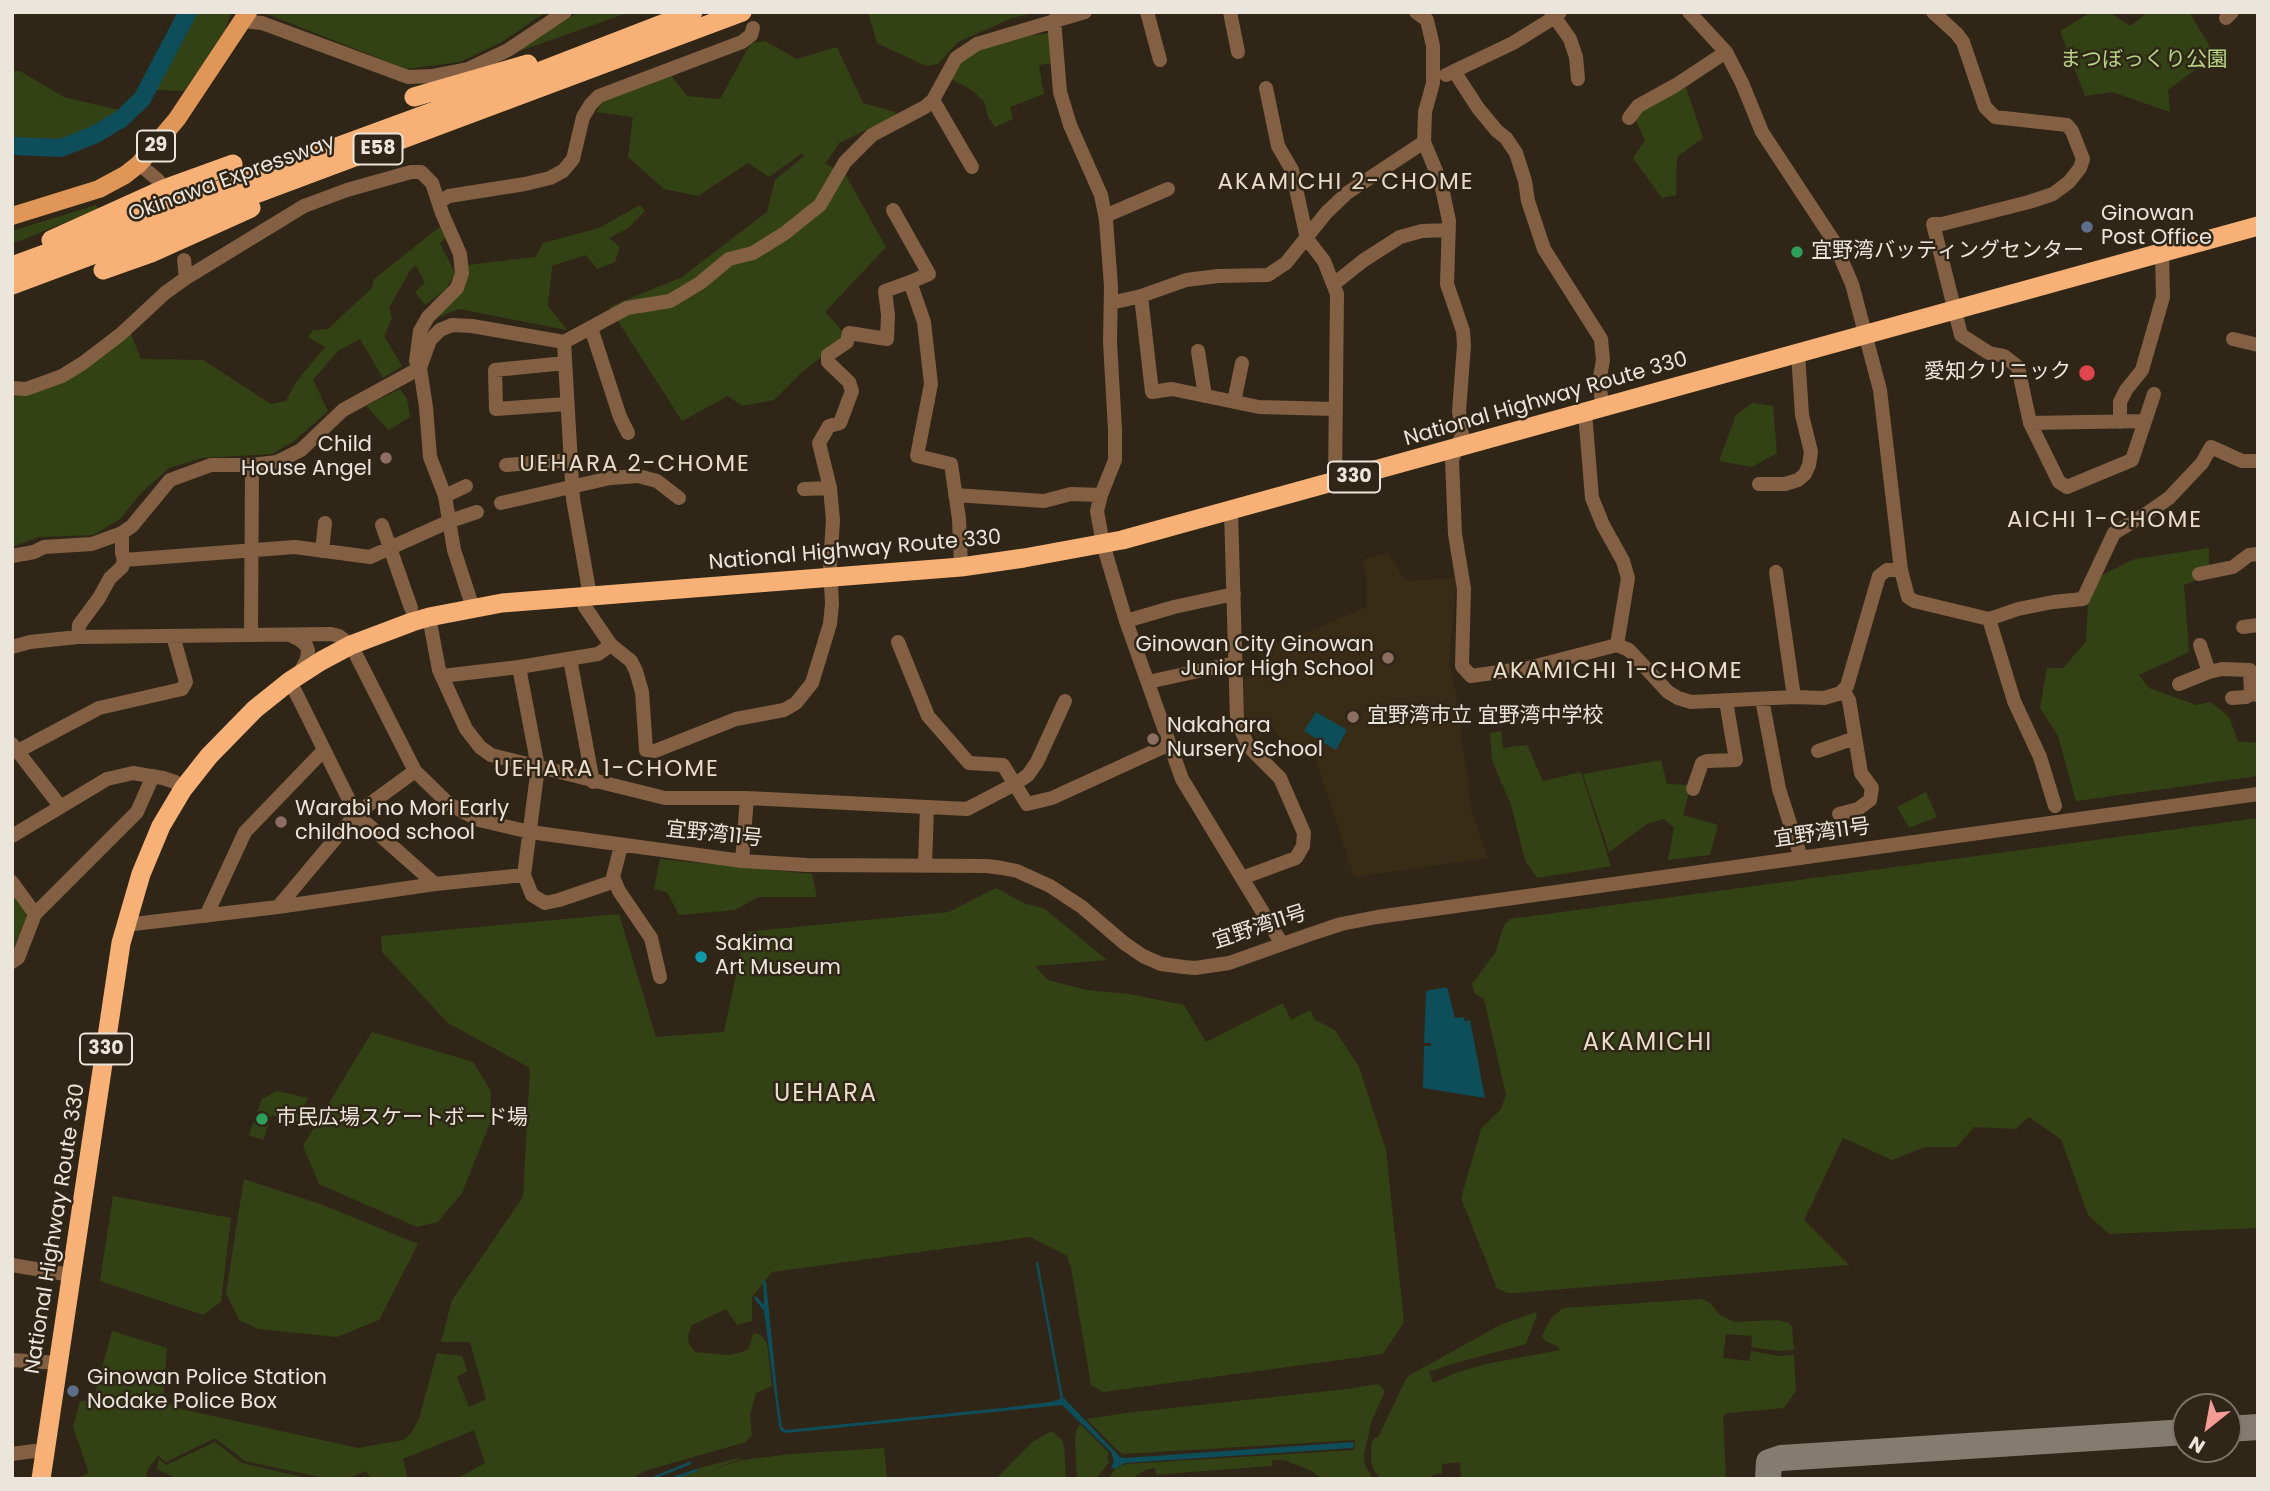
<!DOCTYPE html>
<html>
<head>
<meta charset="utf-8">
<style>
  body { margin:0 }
  #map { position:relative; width:2270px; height:1491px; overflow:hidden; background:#302617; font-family:Poppins,sans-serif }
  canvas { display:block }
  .frame { position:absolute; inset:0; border:14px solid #ebe5db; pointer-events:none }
  .north { position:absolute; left:2172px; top:1393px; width:70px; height:70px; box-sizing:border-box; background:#302617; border:2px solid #7b7265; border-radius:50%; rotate:211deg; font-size:19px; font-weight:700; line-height:28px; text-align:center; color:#ebe5db }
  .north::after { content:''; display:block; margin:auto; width:24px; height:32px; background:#f59c96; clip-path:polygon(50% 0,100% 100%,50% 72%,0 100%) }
</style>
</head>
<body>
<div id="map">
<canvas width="2270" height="1491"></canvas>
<div class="frame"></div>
<div class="north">N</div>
</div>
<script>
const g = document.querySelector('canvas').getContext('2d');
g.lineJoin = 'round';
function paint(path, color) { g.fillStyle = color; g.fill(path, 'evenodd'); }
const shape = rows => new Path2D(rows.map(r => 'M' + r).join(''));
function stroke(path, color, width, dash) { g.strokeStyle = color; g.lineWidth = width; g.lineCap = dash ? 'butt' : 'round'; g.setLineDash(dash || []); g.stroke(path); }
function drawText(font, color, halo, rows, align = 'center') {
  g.font = font + ' Poppins,"Noto Sans JP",sans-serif'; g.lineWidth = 5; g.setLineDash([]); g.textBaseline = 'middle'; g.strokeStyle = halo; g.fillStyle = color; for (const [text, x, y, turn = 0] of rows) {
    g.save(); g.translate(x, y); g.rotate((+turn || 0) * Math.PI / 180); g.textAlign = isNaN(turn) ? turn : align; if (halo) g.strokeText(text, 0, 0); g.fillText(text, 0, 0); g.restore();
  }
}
paint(shape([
  [1388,552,1405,581,1455,577,1456,584,1449,663,1455,687,1472,813,1488,858,1354,877,1315,756,1297,757,1281,740,1272,726,1256,740,1242,708,1241,681,1264,665,1258,648,1301,635,1367,607,1367,576,1363,560]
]), '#392c16');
paint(shape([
  [193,12,231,12,225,30,184,91,155,90],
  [262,12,546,12,500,43,460,62,406,69],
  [579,12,630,12,506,56],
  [868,12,1037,12,1012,18,958,42,938,64,926,66,877,43],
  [2091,12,2109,12,2130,26,2148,12,2189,12,2215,55,2168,90,2170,112,2112,92,2085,96,2060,31],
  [1049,33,1053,63,1039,65,1044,94,1010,107,1013,119,995,127,988,116,984,101,970,89,949,78,962,60,980,48,1022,37],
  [765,41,797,59,837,47,863,103,895,112,895,116,839,143,825,164,844,172,886,247,825,312,844,333,843,340,801,373,774,400,742,406,728,396,682,421,609,307,682,277,767,212,775,180,804,156,801,154,769,177,748,163,698,196,664,189,628,157,633,117,596,112,608,96,671,75,687,96,720,99,751,43],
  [12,71,20,71,64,97,119,110,94,128,59,139,20,138,12,136],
  [1686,87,1703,138,1677,157,1676,195,1662,198,1633,158,1645,140,1635,119,1648,106],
  [96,205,98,209,12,244,12,231],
  [640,205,645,211,627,229,609,238,620,247,615,262,597,269,586,255,552,266,548,306,567,330,459,309,433,319,462,288,468,265,535,257,543,243,599,228],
  [441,226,446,237,440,243,455,273,446,289,425,305,415,292,425,283,416,265,411,269,389,308,392,318,384,336,402,366,383,378,360,339,338,351,313,380,328,411,294,441,272,454,202,458,169,468,140,494,120,519,93,535,39,537,12,547,12,392,26,395,130,332,141,359,203,360,271,404,286,401,296,382,325,347,308,337,313,330,328,329,372,288,374,279],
  [400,389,407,399,410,417,389,430,366,406],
  [1752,403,1773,406,1777,453,1752,467,1719,461,1736,415],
  [2209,548,2209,575,2184,585,2189,652,2139,675,2149,688,2196,705,2211,702,2229,717,2238,741,2257,743,2258,776,2076,801,2058,736,2040,708,2047,668,2063,668,2086,642,2088,602,2102,575,2135,559],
  [1501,731,1503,748,1527,745,1543,781,1581,772,1611,866,1537,878,1525,860,1511,805,1492,760,1490,733],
  [1661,760,1667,784,1691,785,1683,815,1718,825,1710,855,1668,860,1674,828,1664,819,1647,824,1609,852,1583,774],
  [1926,792,1937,817,1909,828,1897,807],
  [2258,818,2258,1228,2109,1234,2088,1215,2061,1139,2029,1117,2016,1129,1974,1127,1957,1147,1925,1147,1892,1160,1843,1138,1804,1220,1849,1265,1516,1293,1507,1293,1497,1288,1461,1198,1481,1129,1501,1109,1506,1095,1484,999,1475,994,1472,984,1495,953,1504,925,1510,919],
  [660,859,812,874,817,897,758,897,735,910,679,915,667,892,654,889],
  [996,888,1024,903,1045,909,1107,960,1035,966,1048,980,1087,990,1129,994,1184,1005,1206,1042,1283,1003,1291,1020,1310,1010,1315,1020,1335,1030,1359,1067,1386,1150,1404,1322,1383,1354,1103,1392,1091,1385,1071,1267,1067,1256,1030,1237,772,1272,752,1297,752,1321,737,1325,726,1309,692,1325,688,1335,689,1344,695,1352,730,1355,748,1350,754,1333,761,1335,767,1344,772,1386,756,1393,750,1415,752,1435,746,1442,644,1471,632,1479,456,1479,485,1463,474,1430,403,1459,408,1479,371,1479,366,1471,349,1478,324,1478,245,1461,215,1438,166,1462,158,1456,148,1469,146,1479,76,1479,89,1473,73,1427,80,1401,93,1401,112,1331,167,1348,163,1400,181,1409,358,1448,403,1440,411,1434,419,1418,437,1353,462,1356,467,1371,457,1377,469,1407,486,1399,470,1342,441,1342,452,1300,523,1197,530,1068,448,1023,382,952,381,936,619,914,656,1037,724,1032,745,932,949,912],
  [12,890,26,910,26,918,12,952],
  [372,1032,473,1062,491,1091,490,1123,462,1193,438,1222,417,1227,319,1184,303,1146],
  [277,1091,308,1098,296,1124,272,1115,263,1140,249,1135,262,1099],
  [244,1179,323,1205,418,1244,379,1320,337,1337,258,1329,239,1320,226,1293],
  [113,1196,231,1218,221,1302,203,1315,100,1281],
  [1701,1299,1710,1303,1720,1315,1734,1322,1778,1320,1789,1323,1792,1327,1794,1350,1778,1351,1751,1347,1752,1336,1726,1334,1723,1358,1749,1361,1751,1351,1779,1356,1794,1355,1796,1391,1784,1408,1727,1413,1723,1416,1726,1479,1461,1479,1460,1462,1442,1464,1442,1473,1432,1475,1432,1479,1381,1479,1374,1470,1371,1462,1371,1445,1375,1437,1378,1437,1406,1379,1410,1375,1500,1325,1536,1312,1537,1315,1526,1344,1448,1365,1432,1371,1429,1370,1433,1383,1455,1373,1486,1364,1560,1350,1557,1346,1545,1341,1542,1336,1551,1318,1563,1308],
  [1379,1384,1385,1391,1371,1423,1364,1455,1365,1466,1373,1479,1322,1479,1312,1471,1284,1460,1272,1460,1272,1466,1191,1472,1156,1475,1155,1468,1145,1470,1131,1479,1108,1479,1116,1468,1126,1464,1354,1450,1355,1440,1123,1454,1117,1450,1087,1419,1126,1413,1347,1389],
  [1080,1424,1109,1453,1107,1457,1109,1462,1096,1479,1077,1479,1075,1439,1076,1431],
  [1051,1431,1061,1439,1064,1445,1066,1479,996,1479,1031,1443],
  [215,1442,242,1463,311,1479,177,1479,157,1469,159,1459,166,1465],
  [884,1448,887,1479,688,1479,689,1477,675,1479,699,1470,699,1468,735,1459,743,1458,713,1469,743,1460,791,1454]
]), '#334215');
paint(shape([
  [1316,712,1347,730,1336,750,1304,731],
  [1447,987,1455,1018,1464,1017,1464,1021,1470,1020,1485,1098,1423,1088,1424,1046,1431,1046,1431,1043,1424,1043,1426,991],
  [763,1280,766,1281,778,1401,782,1427,786,1430,1003,1408,1050,1402,1064,1398,1120,1457,1124,1458,1354,1442,1353,1448,1125,1463,1114,1469,1111,1467,1114,1462,1111,1452,1062,1405,786,1433,781,1431,779,1426,764,1311,754,1298,756,1296,764,1305]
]), '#0e4d5a');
stroke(shape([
  [1037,1263,1062,1399],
  [651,1479,690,1463],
  [671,1479,697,1470]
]), '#0e4d5a', 2.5);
stroke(shape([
  [12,146,61,148,94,135,121,119,142,99,188,12]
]), '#0e4d5a', 18);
stroke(shape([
  [2228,1429,2258,1427],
  [1768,1479,1769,1462,1781,1458,2186,1432]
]), '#847c6f', 26);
stroke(shape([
  [1147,12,1160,60],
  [1230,12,1238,52],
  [1416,12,1427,20,1433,46,1433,83,1425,112,1424,142,1441,183,1449,221,1447,284,1463,331,1464,345,1459,411,1462,435,1452,460,1455,534,1464,589,1462,666,1471,676,1528,668,1617,645,1629,650,1668,692,1678,698,1691,702,1794,697,1824,698,1841,693,1847,686,1879,576,1887,570,1901,570],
  [1551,12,1570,39,1576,57,1578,79],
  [1689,12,1726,52,1742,83,1762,132,1833,240,1852,284,1880,390,1901,570,1908,597,1914,601,1989,619,2014,701,2040,757,2055,806],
  [1933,12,1957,34,1963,42,1985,107,1995,117,2067,125,2072,131,2083,159,2080,168,2069,182,2053,194,2029,202,1942,224,1933,224,1961,335,1989,353,2004,356,2018,367,2030,423,2059,482,2067,487,2132,460,2154,394],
  [2226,18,2232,12],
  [1054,20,1060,92,1070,125,1101,195,1106,220,1111,286,1110,342,1115,430,1115,460,1101,495,1097,511,1103,544,1126,621,1182,779,1282,944],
  [242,21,262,23,408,77,432,76,468,69,508,50,565,12],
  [1454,71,1478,108,1497,131,1506,138,1516,153,1525,181,1528,201,1544,249,1601,339,1603,360,1599,383,1603,408],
  [1446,75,1513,43,1555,17,1560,12],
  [1266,88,1278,146,1292,170,1307,239,1324,261,1337,294,1335,482],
  [933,100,972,167],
  [1629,118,1638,106,1676,85,1726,52],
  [139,164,158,180],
  [439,202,449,196,525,184,550,178,563,171,573,159,583,117,591,104,599,96,742,42,751,35,753,28],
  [893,210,929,274,910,282,924,322,931,384,917,456,951,464,959,519,961,567],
  [1105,216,1168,189],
  [184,260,186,278],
  [1335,283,1364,260,1400,237,1422,231,1449,230],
  [1141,296,1152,392,1172,389,1259,407,1334,409],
  [1111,303,1141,296,1186,280,1218,276,1268,275,1286,263,1326,213,1347,193,1424,142],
  [591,328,620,417,628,433],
  [2233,339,2258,345],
  [564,342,573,499,590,596],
  [1198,351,1205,396],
  [565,363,495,370,496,409,566,404],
  [12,388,26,389,62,376,83,363,121,334,165,293,186,278,304,206,347,190,411,172,421,172,432,183,442,213,460,254,462,273,457,288,428,317,420,331,416,361,420,368,426,407,430,457,445,496,454,550,473,608],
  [1234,402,1242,363],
  [1585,413,1592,498,1603,525,1623,561,1628,578,1617,645],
  [2120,422,2120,402,2126,390,2142,370,2163,297,2162,252],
  [2030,423,2145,421],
  [506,465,571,460],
  [1759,484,1785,484,1798,480,1805,474,1809,465,1811,452,1802,415,1798,353],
  [830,488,819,443,829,426,840,423,852,391,849,382,828,362,828,355,847,342,849,333,887,339,888,315,885,291,910,282],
  [955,495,1044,501,1071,494,1101,495],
  [445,496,466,486],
  [501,503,610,478,638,476,657,481,679,498],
  [1231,511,1237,720,1248,746,1280,778,1304,833,1303,846,1296,858,1242,878],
  [382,525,411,608],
  [322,551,325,523],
  [12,556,34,552,44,547,92,544,122,533],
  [124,560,295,547,370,557,450,521,477,512],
  [1776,572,1794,697],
  [2199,574,2233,567,2249,555,2258,554],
  [581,597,585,607,611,645,631,661,636,671,642,692,646,750,655,751,736,719,784,710,796,703,812,683,830,624,832,604,830,565,833,520,830,488,804,489],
  [429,617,439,670,466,729,480,747,491,755,665,798,747,798,967,809,1015,784,1028,775,1037,762,1065,701],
  [1989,619,2018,609,2053,602,2083,599,2114,533,2149,512,2169,498,2202,463,2211,447,2242,461,2258,461],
  [1126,621,1174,607,1234,594],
  [2243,627,2258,625],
  [251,635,252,465],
  [290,635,300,640,306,645,308,650,307,659,299,674],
  [78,637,79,625,99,598,110,578,122,567,124,560,122,553,122,533,132,526,170,480,211,465,252,465,277,462,301,450,343,410,420,368,430,340,440,330,452,325,472,326,564,342,627,308,670,301,700,283,729,259,753,253,785,233,820,205,845,162,872,135,925,107,933,100,956,58,977,44,1085,12],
  [898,642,928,716,969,763,1003,765,1027,804,1052,798,1170,744],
  [2200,645,2209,672],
  [12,647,30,642,78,637,251,635,331,634,339,636,351,645,415,771,449,804,479,820,530,832,742,861,807,865,987,866,1002,868,1017,871,1050,886,1082,907,1124,943,1143,956,1161,964,1184,967,1195,968,1229,963,1311,934,1341,924,1377,917,2258,794],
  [570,659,593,782],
  [442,676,519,667,598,654,611,645],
  [290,681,356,814,435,884],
  [1148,682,1235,663],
  [2179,684,2209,672,2222,669,2250,670,2251,694],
  [2232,698,2246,697,2251,694,2258,695],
  [1762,699,1779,789,1801,858],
  [12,744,60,806],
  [18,751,99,708,182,689,186,682,173,636],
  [1818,751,1855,738],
  [1693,789,1702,763,1707,761,1736,760,1726,701],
  [1839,814,1858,809,1870,800,1872,788,1861,773,1849,700,1843,690],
  [12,836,107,779,133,773,163,778,175,782,183,789],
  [621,846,613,877,619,891,651,938,660,977],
  [742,861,747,798],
  [925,865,927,807],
  [524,875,532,895,545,903,559,900,615,881],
  [12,882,35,914],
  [278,907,356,814,415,771],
  [206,916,245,832,324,750],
  [125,925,278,907,435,884,524,875,538,767,519,667],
  [12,962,18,958,35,914,137,812,153,776],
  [12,1265,71,1275],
  [12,1360,59,1363],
  [12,1454,34,1451,45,1454]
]), '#836043', 14);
stroke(shape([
  [12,216,99,189,125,175,139,164,177,119,248,12]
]), '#df9657', 18);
stroke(shape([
  [414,97,528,64],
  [51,240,164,189,233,164],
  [12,266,484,93,693,12],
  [103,270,151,253,251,208],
  [12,285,742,12],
  [41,1479,121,943,141,874,161,826,183,789,209,756,255,709,290,681,321,661,351,645,412,622,429,617,502,603,961,567,1024,558,1122,540,2258,226]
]), '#f7b176', 19);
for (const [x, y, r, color] of [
  [2087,227,7,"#5c6f8a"],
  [1797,252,7,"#2e9e5b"],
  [2087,373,9,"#e0444e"],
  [386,458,7,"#8d6e63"],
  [1388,658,7,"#8d6e63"],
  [1353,717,7,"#8d6e63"],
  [1153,739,7,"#8d6e63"],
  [281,822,7,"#8d6e63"],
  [701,957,7,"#0f9aa8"],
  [262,1119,7,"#2e9e5b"],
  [73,1391,7,"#5c6f8a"]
]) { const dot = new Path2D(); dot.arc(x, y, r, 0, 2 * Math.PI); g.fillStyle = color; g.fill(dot); stroke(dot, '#302617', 2.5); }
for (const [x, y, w] of [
  [156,146,38],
  [378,149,49],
  [1354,477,52],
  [106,1049,52]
]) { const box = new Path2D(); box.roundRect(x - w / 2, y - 15.5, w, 31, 5); g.fillStyle = '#302617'; g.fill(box); stroke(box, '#ebe5db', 2); }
drawText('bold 19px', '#ebe5db', null, [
  ["29",156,146],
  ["E58",378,149],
  ["330",1354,477],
  ["330",106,1049]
]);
drawText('21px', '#b6d484', '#302617', [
  ["まつぼっくり公園",2144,61]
]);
drawText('21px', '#ebe5db', '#302617', [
  ["Okinawa Expressway",232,179,-20],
  ["National Highway Route 330",1546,400,-16],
  ["National Highway Route 330",855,551,-5],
  ["宜野湾11号",1822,834,-8],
  ["宜野湾11号",714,835,6],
  ["宜野湾11号",1260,928,-18],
  ["National Highway Route 330",56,1229,-81]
]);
drawText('21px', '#ebe5db', '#302617', [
  ["Ginowan",2101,215],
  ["Post Office",2101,239],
  ["宜野湾バッティングセンター",1811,252],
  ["愛知クリニック",2071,373,"right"],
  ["Child",372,446,"right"],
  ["House Angel",372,470,"right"],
  ["Ginowan City Ginowan",1374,646,"right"],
  ["Junior High School",1374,670,"right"],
  ["宜野湾市立 宜野湾中学校",1367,717],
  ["Nakahara",1167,727],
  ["Nursery School",1167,751],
  ["Warabi no Mori Early",295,810],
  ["childhood school",295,834],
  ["Sakima",715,945],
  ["Art Museum",715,969],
  ["市民広場スケートボード場",276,1119],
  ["Ginowan Police Station",87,1379],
  ["Nodake Police Box",87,1403]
], 'left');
g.letterSpacing = '2px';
drawText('23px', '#e9dcc9', '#302617', [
  ["AKAMICHI 2-CHOME",1346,183],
  ["UEHARA 2-CHOME",635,465],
  ["AICHI 1-CHOME",2105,521],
  ["AKAMICHI 1-CHOME",1618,672],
  ["UEHARA 1-CHOME",607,770]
]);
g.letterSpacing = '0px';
g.letterSpacing = '2px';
drawText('24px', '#e9dcc9', '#302617', [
  ["AKAMICHI",1648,1044],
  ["UEHARA",826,1095]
]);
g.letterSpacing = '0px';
</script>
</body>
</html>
